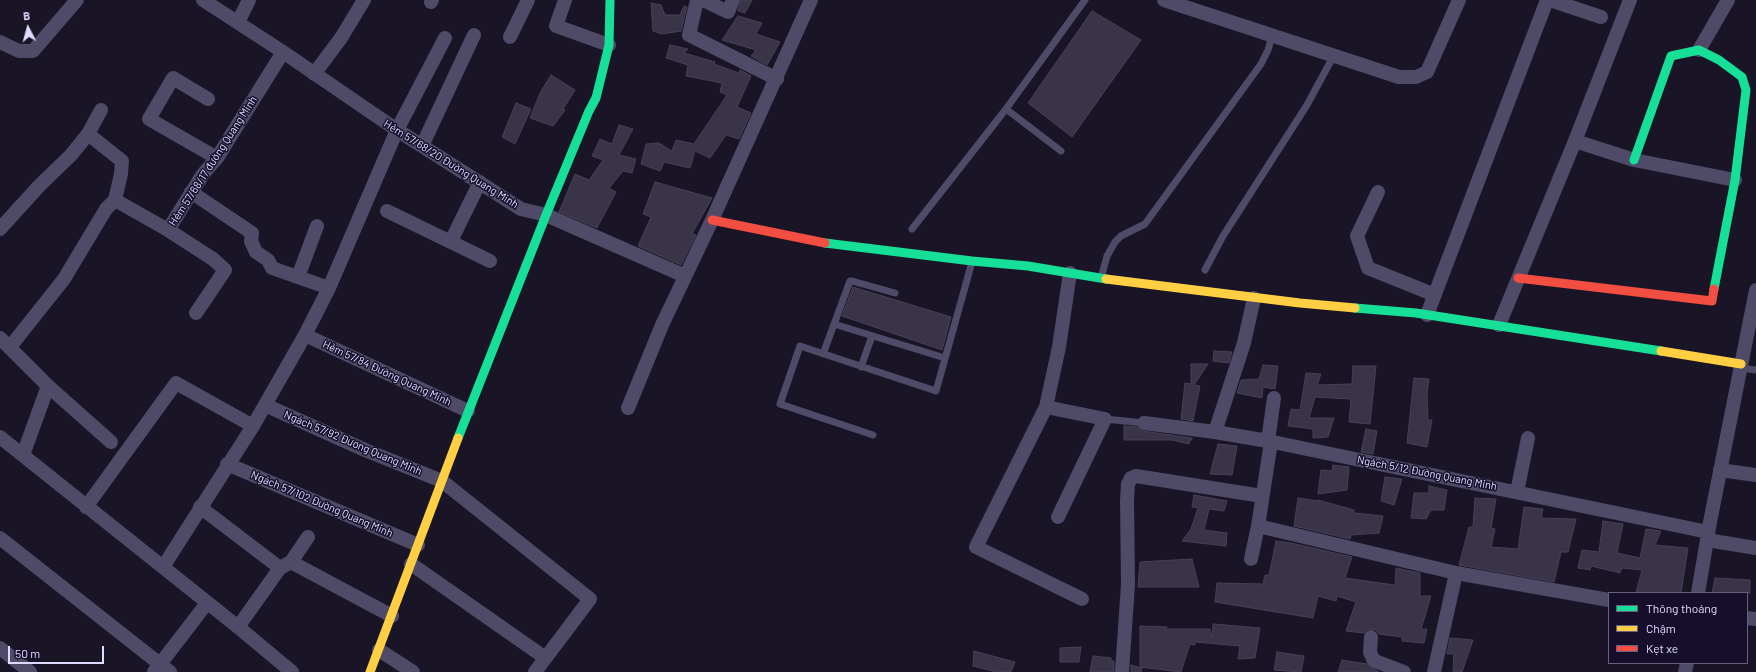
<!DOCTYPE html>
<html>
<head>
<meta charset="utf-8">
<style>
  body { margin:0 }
  #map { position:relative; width:1756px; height:672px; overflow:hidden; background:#1a1526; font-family:Barlow,sans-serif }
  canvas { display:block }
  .legend { position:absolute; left:1608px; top:592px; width:140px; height:72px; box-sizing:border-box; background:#160f2c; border:1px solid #676080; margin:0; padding:5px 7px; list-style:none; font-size:12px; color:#e1daff }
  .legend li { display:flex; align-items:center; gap:8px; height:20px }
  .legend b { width:20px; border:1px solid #676080 }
  .north { position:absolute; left:8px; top:8px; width:40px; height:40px; -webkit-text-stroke:3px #160f2c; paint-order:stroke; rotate:354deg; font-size:11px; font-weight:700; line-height:16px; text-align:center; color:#e1daff }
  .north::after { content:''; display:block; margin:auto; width:14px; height:18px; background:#e1daff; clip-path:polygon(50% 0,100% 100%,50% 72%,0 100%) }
  .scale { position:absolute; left:8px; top:646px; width:96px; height:18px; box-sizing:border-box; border:2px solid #e1daff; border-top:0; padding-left:5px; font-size:12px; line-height:14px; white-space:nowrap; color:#e1daff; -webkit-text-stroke:3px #160f2c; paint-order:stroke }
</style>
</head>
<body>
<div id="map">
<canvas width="1756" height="672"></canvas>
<ul class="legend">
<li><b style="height:5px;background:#16e098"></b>Thông thoáng</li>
<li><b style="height:5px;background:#ffcf43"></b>Chậm</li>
<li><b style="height:5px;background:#f24e42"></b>Kẹt xe</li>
</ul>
<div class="north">B</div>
<div class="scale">50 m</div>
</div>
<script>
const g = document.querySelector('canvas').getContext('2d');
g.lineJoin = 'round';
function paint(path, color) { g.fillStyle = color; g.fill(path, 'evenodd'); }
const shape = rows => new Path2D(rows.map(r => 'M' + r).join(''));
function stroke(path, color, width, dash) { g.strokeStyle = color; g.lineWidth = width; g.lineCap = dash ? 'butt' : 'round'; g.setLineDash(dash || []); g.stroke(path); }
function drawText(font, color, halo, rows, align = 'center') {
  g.font = font + ' Barlow,sans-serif'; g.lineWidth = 3; g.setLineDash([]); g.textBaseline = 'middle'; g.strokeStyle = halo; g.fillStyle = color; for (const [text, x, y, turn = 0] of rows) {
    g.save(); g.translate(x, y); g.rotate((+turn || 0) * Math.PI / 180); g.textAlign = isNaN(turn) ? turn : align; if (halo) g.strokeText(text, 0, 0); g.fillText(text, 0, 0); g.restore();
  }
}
const building = shape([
  [741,0,752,0,745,13,738,11,741,0],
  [651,3,661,5,665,15,680,15,684,6,687,7,681,31,662,34,653,31,651,3],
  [1092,11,1141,40,1072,137,1028,103,1092,11],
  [738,16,762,23,756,34,780,42,767,65,751,56,756,50,722,40,738,16],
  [670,45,688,49,684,53,715,62,714,64,739,73,740,70,751,76,737,107,751,113,739,139,726,135,710,158,695,151,690,168,664,162,660,171,641,164,646,144,659,143,672,151,676,140,694,144,727,95,720,92,722,83,686,76,688,65,666,58,670,45],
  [551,75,575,90,563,109,565,110,553,126,530,118,540,93,551,75],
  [516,103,531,109,515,144,502,137,516,103],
  [619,125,633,129,619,155,636,159,632,173,623,171,609,188,616,192,597,228,559,212,575,174,589,180,603,160,592,156,600,139,612,144,619,125],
  [655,182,712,198,692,234,696,235,681,265,638,246,651,217,643,214,655,182],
  [853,287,951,317,942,350,842,316,853,287],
  [1214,351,1232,352,1229,363,1213,361,1214,351],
  [1191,364,1208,364,1194,385,1200,386,1193,421,1181,419,1185,383,1191,384,1191,364],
  [1263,365,1278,366,1275,389,1263,387,1262,398,1237,393,1241,380,1259,379,1263,365],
  [1353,366,1376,366,1370,424,1349,422,1351,399,1315,397,1309,418,1334,418,1328,437,1313,438,1313,429,1288,426,1291,409,1300,410,1306,373,1321,374,1317,385,1352,384,1353,366],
  [1414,378,1429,379,1427,393,1428,420,1432,420,1427,447,1407,443,1414,378],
  [1124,426,1137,427,1143,431,1192,438,1192,440,1190,440,1189,444,1172,440,1124,440,1124,426],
  [1366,429,1377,431,1373,454,1361,452,1366,429],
  [1218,444,1237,446,1232,475,1210,474,1218,444],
  [1333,465,1349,467,1347,490,1318,494,1321,470,1332,471,1333,465],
  [1385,477,1402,479,1394,505,1381,501,1385,477],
  [1429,486,1447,490,1444,510,1431,510,1426,519,1411,518,1414,493,1429,493,1429,486],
  [1194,495,1227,501,1224,511,1209,509,1204,530,1227,533,1226,546,1182,541,1191,529,1198,508,1192,507,1194,495],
  [1298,498,1318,501,1318,500,1354,510,1354,513,1383,516,1379,533,1351,535,1350,539,1294,526,1298,498],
  [1475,498,1496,499,1491,528,1495,529,1491,547,1518,549,1524,507,1543,509,1541,518,1576,519,1568,552,1561,552,1554,582,1459,565,1469,527,1473,527,1475,498],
  [1603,521,1623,524,1617,553,1640,558,1646,529,1661,531,1655,545,1688,548,1681,593,1636,593,1642,570,1622,568,1620,573,1591,566,1590,570,1578,568,1582,550,1599,552,1603,521],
  [1276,541,1291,543,1352,557,1345,578,1395,585,1396,568,1420,573,1420,596,1431,596,1421,629,1427,629,1424,643,1402,641,1402,637,1379,634,1376,630,1372,629,1367,630,1364,633,1346,631,1356,602,1337,596,1336,601,1318,596,1313,618,1215,602,1217,583,1263,584,1265,575,1269,575,1276,541],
  [1192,559,1199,587,1138,587,1140,562,1192,559],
  [1715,578,1750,580,1750,593,1712,593,1715,578],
  [1213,624,1260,628,1255,658,1238,659,1240,646,1195,642,1195,645,1190,644,1181,672,1140,667,1140,626,1167,627,1166,629,1210,629,1212,638,1213,624],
  [1450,638,1473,640,1462,672,1453,672,1454,654,1447,654,1450,638],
  [1081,647,1079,662,1060,662,1060,648,1081,647],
  [974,651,1015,662,1011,672,997,672,973,666,974,651],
  [1277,652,1304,656,1301,672,1274,670,1277,652],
  [1093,656,1111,658,1111,661,1114,661,1114,672,1090,672,1093,656],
  [1342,660,1367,664,1379,672,1338,672,1342,660],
  [1131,665,1142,668,1141,672,1131,672,1131,665]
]);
paint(building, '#393447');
stroke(building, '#474058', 1);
stroke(shape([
  [1006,109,1061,151],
  [912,229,1006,109,1085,0],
  [1205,270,1223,236,1307,105,1334,55],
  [1101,278,1107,256,1115,242,1121,236,1145,224,1261,64,1268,50,1272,36],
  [834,324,945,358],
  [823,354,850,281,852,281,895,293],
  [861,367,872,336],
  [1740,368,1756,370],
  [1105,419,1144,423],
  [873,435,780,404,800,346,936,391,972,262]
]), '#4e4a67', 7);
stroke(shape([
  [203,0,283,52,397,130,521,209,546,215,685,276],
  [565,0,556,26,609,45],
  [697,0,689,35,777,79],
  [703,0,728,12,733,0],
  [1164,0,1399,77,1416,77,1427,72,1459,0],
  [1550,0,1601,17],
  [431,2,432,0],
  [238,22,249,0],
  [510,37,528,0],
  [0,42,19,51,33,51,77,0],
  [1699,50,1728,0],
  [314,74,341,38,364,0],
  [208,99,173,78,149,119,217,158],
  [1575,141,1634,160,1735,180],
  [422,146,474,35],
  [191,192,252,233,251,241,256,252,268,260,272,268,329,288],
  [1378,192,1357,236,1368,268,1435,295],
  [115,200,168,230,213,259,225,270,196,313],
  [387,211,490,261],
  [0,229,39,186,71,155,88,134,101,110],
  [168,230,203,174,217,158,283,52],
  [451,241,480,182],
  [1070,273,1059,347,1046,407,976,547,1082,599],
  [298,277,317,226],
  [1427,315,1547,0],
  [1499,325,1575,141,1630,0],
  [305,335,468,411],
  [0,338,48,386,111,442],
  [10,347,64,279,106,209,115,200,121,174,122,161,88,134],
  [265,405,365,450,442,481,590,599,535,672],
  [1046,407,1105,419,1058,517],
  [628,408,662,325,712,220,811,0],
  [1144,423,1215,432,1268,441,1708,532],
  [1215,432,1244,343,1254,298],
  [0,437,238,627,292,672],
  [1268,441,1274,398],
  [23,455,48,386],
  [227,464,418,545],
  [1720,470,1756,475],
  [1517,492,1528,438],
  [86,507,176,383,253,426],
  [200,507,280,568],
  [1258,526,1271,442],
  [0,538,170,672],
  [1707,540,1756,548],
  [1251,559,1258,526,1456,573,1609,600],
  [291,562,392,616],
  [411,564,544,657],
  [163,567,253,426,305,335,329,288,397,130,445,38],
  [1698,593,1710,522,1756,290],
  [1747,618,1756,619],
  [238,627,280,568,291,562,308,537],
  [1371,637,1370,652,1373,659,1375,661,1404,672],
  [0,648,30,672],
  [379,650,413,672],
  [154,672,207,603],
  [1122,672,1128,584,1127,501,1128,484,1131,478,1136,476,1262,496],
  [1434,672,1456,573],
  [1685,672,1687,663]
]), '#4e4a67', 14);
stroke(shape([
  [1634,160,1671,56,1699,50,1719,60,1742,77,1746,90,1735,180,1714,289],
  [825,243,972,261,1028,266,1106,279],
  [1355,308,1416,313,1661,351],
  [458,438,546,215,589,111,596,98,609,45,610,0]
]), '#16e098', 9);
stroke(shape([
  [1106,279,1300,303,1355,308],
  [1661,351,1741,364],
  [370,672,458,438]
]), '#ffcf43', 9);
stroke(shape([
  [712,220,825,243],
  [1518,278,1712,301,1714,289]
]), '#f24e42', 9);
drawText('11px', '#e1daff', '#160f2c', [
  ["Hẻm 57/68/17 đường Quang Minh",213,161,-57],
  ["Hẻm 57/68/20 Đường Quang Minh",451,164,32],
  ["Hẻm 57/84 Đường Quang Minh",387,373,25],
  ["Ngách 57/92 Đương Quang Minh",353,443,23],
  ["Ngách 5/12 Đường Quang Minh",1427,473,11],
  ["Ngách 57/102 Đường Quang Minh",322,504,23]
]);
</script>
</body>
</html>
